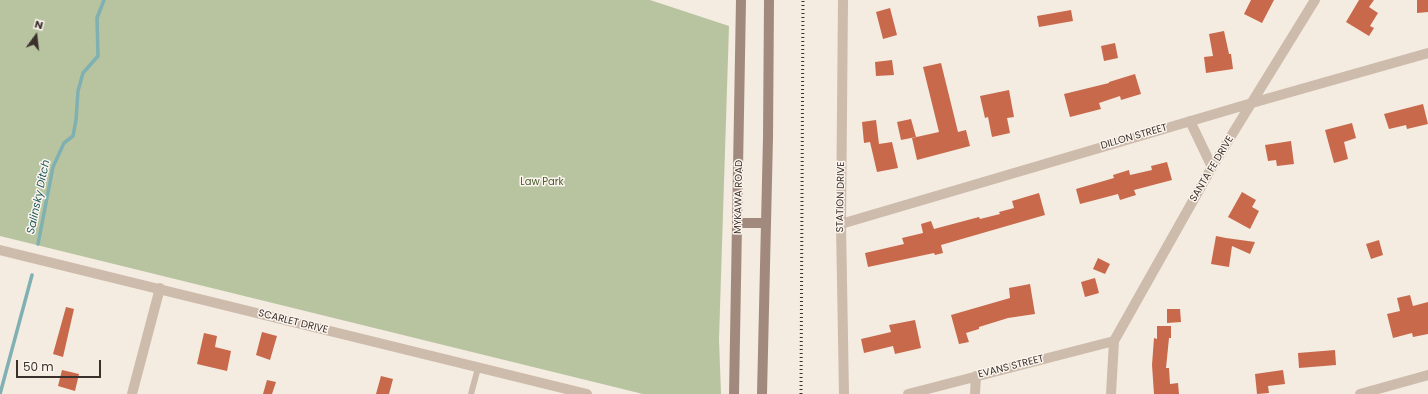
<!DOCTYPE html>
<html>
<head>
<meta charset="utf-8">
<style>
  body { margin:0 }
  #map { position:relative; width:1428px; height:394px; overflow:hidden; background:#f4ebe1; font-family:Poppins,sans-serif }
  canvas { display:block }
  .north { position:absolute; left:16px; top:16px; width:40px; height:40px; -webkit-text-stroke:3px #fbf5ee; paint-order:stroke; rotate:15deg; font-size:11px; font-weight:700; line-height:16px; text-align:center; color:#3b302b }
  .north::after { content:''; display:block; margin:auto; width:14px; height:18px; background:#3b302b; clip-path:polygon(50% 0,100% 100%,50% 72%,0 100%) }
  .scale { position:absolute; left:16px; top:360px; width:85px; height:18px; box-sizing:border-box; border:2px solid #3b302b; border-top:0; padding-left:5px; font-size:12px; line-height:14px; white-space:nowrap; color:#3b302b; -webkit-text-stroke:3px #fbf5ee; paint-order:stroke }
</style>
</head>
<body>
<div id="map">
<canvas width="1428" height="394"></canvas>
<div class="north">N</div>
<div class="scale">50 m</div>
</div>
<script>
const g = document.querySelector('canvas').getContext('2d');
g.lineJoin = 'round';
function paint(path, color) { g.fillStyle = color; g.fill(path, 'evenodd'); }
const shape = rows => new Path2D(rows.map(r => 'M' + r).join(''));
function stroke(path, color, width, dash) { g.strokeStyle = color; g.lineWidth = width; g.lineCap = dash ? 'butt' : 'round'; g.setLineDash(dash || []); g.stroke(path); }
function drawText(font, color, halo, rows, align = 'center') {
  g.font = font + ' Poppins,sans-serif'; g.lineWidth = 3; g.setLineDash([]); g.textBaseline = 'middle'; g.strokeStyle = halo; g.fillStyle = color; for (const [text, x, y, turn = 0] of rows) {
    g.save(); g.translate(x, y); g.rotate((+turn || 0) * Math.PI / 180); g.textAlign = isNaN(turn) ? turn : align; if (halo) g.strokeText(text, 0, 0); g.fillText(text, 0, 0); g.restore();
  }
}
paint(shape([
  [0,0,650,0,729,26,719,339,721,394,643,394,0,236]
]), '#b8c4a0');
stroke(shape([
  [38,244,53,167,64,143,73,136,76,120,78,91,83,73,98,56,97,18,104,0],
  [0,394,32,275]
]), '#7fb0b2', 3.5);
paint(shape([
  [1251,0,1274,0,1262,23,1244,14],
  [1359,0,1374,0,1369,7,1378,13,1370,26,1374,28,1369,36,1346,22],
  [1417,0,1428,0,1428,12,1417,13],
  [890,8,897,35,883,39,876,12],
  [1071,10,1073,21,1039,27,1037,16],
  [1224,31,1229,54,1231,54,1233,69,1206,73,1204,57,1213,56,1209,34],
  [1115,43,1118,58,1104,61,1101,46],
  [892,60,894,75,876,76,875,62],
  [941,63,958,132,966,130,970,146,917,160,912,138,939,132,923,67],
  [1135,74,1141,94,1121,100,1120,96,1099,103,1101,109,1070,117,1064,94,1109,83,1109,82],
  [1009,90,1014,117,1007,118,1010,133,992,137,988,117,985,118,980,96],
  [1423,104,1428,124,1407,129,1406,125,1389,129,1384,114],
  [911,119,916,137,901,140,897,122],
  [876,120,879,144,892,142,898,168,877,172,870,142,864,143,862,122],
  [1352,123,1356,138,1344,142,1348,159,1334,163,1325,130],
  [1291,141,1294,164,1277,166,1276,160,1268,161,1265,145],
  [1167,162,1172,180,1134,190,1136,195,1120,200,1118,194,1080,204,1076,189,1114,178,1113,175,1129,170,1130,175,1152,170,1151,166],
  [1242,192,1256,200,1252,207,1259,211,1250,229,1228,217],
  [1039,193,1045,215,941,245,943,253,935,255,934,253,868,267,865,253,904,244,902,238,923,233,921,224,931,221,934,229,979,217,980,219,1000,214,999,212,1014,208,1012,201],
  [1216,236,1226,238,1255,242,1250,254,1232,246,1229,267,1211,264],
  [1379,240,1383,255,1371,259,1366,244],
  [1098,258,1110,264,1105,274,1093,269],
  [1095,278,1099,293,1085,297,1081,282],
  [1030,284,1035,314,1008,318,979,327,979,329,966,333,969,342,959,344,951,315,1010,298,1009,288],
  [1410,295,1413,306,1428,302,1428,334,1413,337,1412,333,1393,338,1387,314,1400,311,1397,298],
  [66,307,74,309,63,357,53,354],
  [1167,309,1180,309,1181,322,1167,323],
  [915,320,921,348,895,354,893,346,864,353,861,339,891,332,889,325],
  [1157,326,1171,326,1171,338,1169,338,1166,368,1169,368,1170,384,1178,383,1179,394,1154,394,1152,365,1154,338,1157,339],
  [262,332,277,336,270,360,256,355],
  [204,333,217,336,215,347,231,351,227,371,197,364],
  [1335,350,1336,365,1299,368,1298,353],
  [62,370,79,374,75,391,58,386],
  [1283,370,1285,384,1268,386,1269,393,1257,394,1255,374],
  [381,376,393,379,389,394,376,394],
  [267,380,276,382,272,394,263,394]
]), '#c8694b');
stroke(shape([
  [471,394,478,368]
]), '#cdbbac', 6);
stroke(shape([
  [843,0,841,224,844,394],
  [1190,121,1212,167],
  [841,224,1252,103,1428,53],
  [0,250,587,394],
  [132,394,160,288],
  [908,394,1114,341],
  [975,394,976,376],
  [1111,394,1114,341,1212,167,1315,0],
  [1360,394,1428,375]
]), '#cdbbac', 10);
stroke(shape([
  [738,223,766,223],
  [734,394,741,0],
  [762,394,768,138,769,0]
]), '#a18a7d', 10);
stroke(shape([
  [801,394,803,0]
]), '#3b302b', 3, [1, 3]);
drawText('10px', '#3b302b', '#fbf5ee', [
  ["DILLON STREET",1134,137,-16],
  ["SANTA FE DRIVE",1212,169,-59],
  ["MYKAWA ROAD",739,197,-89],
  ["STATION DRIVE",841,197,-89],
  ["SCARLET DRIVE",293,322,14],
  ["EVANS STREET",1011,367,-14]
]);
drawText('10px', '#4a5a2e', '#fbf5ee', [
  ["Law Park",542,182]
]);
drawText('italic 11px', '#1f5a5e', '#fbf5ee', [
  ["Salinsky Ditch",39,197,-78]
]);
</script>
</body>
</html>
